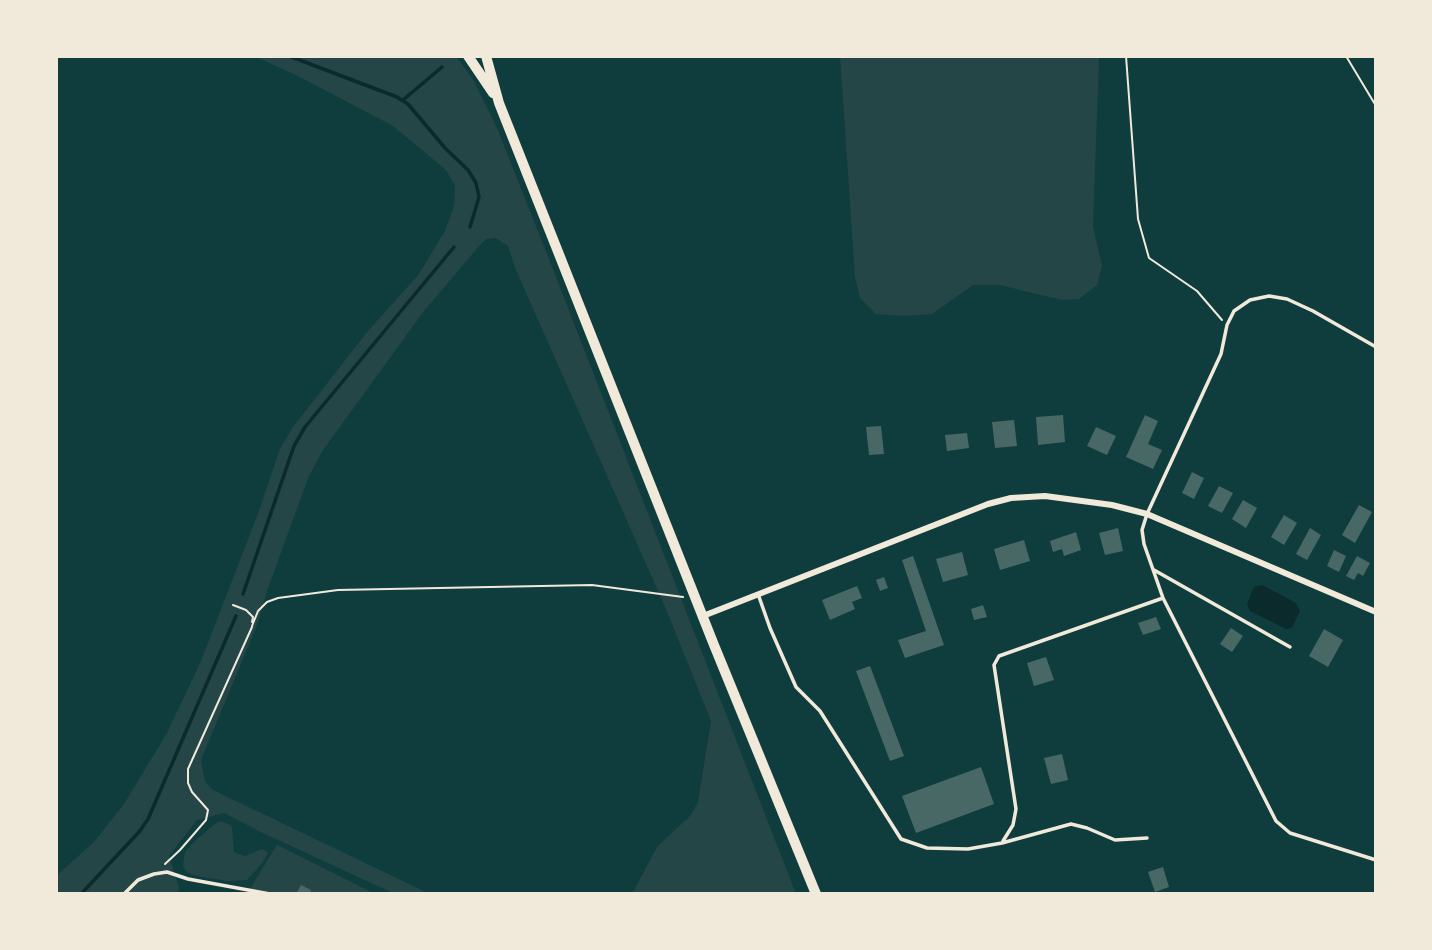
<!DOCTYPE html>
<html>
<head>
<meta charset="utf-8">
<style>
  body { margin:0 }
  #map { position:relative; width:1432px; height:950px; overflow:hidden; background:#0f3d3e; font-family:Raleway,sans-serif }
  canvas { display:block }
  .frame { position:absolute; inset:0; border:58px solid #f1e9da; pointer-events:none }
</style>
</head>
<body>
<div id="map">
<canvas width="1432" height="950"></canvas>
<div class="frame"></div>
</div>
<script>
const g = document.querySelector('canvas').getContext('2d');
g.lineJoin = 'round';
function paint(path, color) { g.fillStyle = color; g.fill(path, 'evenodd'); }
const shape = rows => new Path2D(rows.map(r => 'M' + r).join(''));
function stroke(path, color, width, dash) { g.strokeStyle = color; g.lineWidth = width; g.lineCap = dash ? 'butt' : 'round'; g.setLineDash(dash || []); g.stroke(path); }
paint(shape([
  [254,56,456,56,474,81,497,128,547,254,796,894,632,894,657,847,691,815,698,802,711,721,666,609,516,270,508,246,496,238,486,239,480,245,424,311,323,450,309,476,268,588,257,625,201,760,205,782,213,790,430,894,395,894,263,833,224,813,197,820,169,856,179,888,177,894,56,894,56,876,94,842,124,804,167,733,201,661,259,511,280,449,293,427,368,331,419,274,445,231,454,206,455,186,446,170,393,126,298,76],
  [840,56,1099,56,1093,227,1102,266,1097,285,1079,299,1062,300,1000,285,973,285,932,314,904,316,876,314,860,298,855,277],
  [221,821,230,825,232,828,234,852,245,856,262,849,268,852,263,862,247,880,228,881,196,876,187,872,183,866,185,852,196,840,215,824],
  [277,845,375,894,247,894]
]), '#244646');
paint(shape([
  [1262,585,1296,603,1300,611,1292,628,1286,629,1250,611,1247,604,1254,587]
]), '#0a2a2b');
stroke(shape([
  [289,56,397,97,408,104,445,148,468,170,476,183,479,197,470,227],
  [403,100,442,67],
  [243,594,294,446,305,427,454,247],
  [81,894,139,832,148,819,236,616]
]), '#0a2a2b', 3.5);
paint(shape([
  [1063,415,1065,442,1038,445,1036,417],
  [1145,415,1158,421,1148,444,1162,450,1153,469,1126,457],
  [1014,420,1017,446,995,448,992,422],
  [881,426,884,454,869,455,866,427],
  [1096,427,1116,436,1107,455,1087,446],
  [967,433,969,448,947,451,945,435],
  [1192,472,1204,478,1194,499,1182,493],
  [1219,486,1233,493,1222,513,1208,506],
  [1243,500,1257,508,1246,528,1232,519],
  [1359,505,1372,512,1355,543,1342,535],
  [1284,515,1297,523,1284,545,1271,537],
  [1118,528,1123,551,1105,555,1099,533],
  [1310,528,1321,535,1307,560,1296,554],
  [1076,532,1081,550,1064,556,1062,549,1053,552,1050,541],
  [1024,540,1030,561,1000,570,994,549],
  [1334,550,1346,556,1339,572,1327,566],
  [962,552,968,575,943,582,936,559],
  [913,556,944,645,905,658,898,640,926,631,902,560],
  [1357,556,1370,563,1363,576,1358,573,1354,580,1346,576],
  [884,577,888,588,880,591,876,580],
  [857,586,862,598,852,602,855,609,830,620,822,600],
  [983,605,987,617,974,620,971,609],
  [1156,617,1161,629,1143,635,1138,623],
  [1231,628,1243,636,1232,652,1220,644],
  [1324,629,1343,640,1328,667,1309,656],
  [1046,657,1054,680,1034,686,1027,663],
  [870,666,904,756,890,761,856,671],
  [1062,754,1068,780,1051,784,1044,758],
  [981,767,994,804,916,833,902,796],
  [1163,867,1169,887,1155,892,1148,872],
  [301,885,311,890,310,894,296,894]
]), '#486865');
stroke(shape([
  [1126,56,1138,219,1149,258,1197,291,1222,320],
  [1346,56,1376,106],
  [233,605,246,610,253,617,252,622],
  [252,626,258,611,267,602,278,598,338,590,592,585,683,597],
  [165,864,180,850,206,820,208,810,192,792,188,783,188,769,252,627]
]), '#f1e9da', 2);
stroke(shape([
  [1376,347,1313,311,1287,299,1269,296,1250,300,1234,311,1227,325,1221,354,1147,514,1142,530,1144,544,1163,598,1276,821,1290,833,1376,860],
  [1154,570,1290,647],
  [758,594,770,628,796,687,820,711,901,839,927,848,968,849,1002,843,1071,824,1087,828,1115,840,1147,838],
  [1003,841,1013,825,1016,809,994,665,999,656,1163,598],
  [124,894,138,880,154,874,167,872,188,879,270,894]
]), '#f1e9da', 3.5);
stroke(shape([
  [703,616,988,504,1011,498,1045,496,1112,505,1147,514,1376,612]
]), '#f1e9da', 6);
stroke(shape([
  [468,56,493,93],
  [486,56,499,103,714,645,816,894]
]), '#f1e9da', 10);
</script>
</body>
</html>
